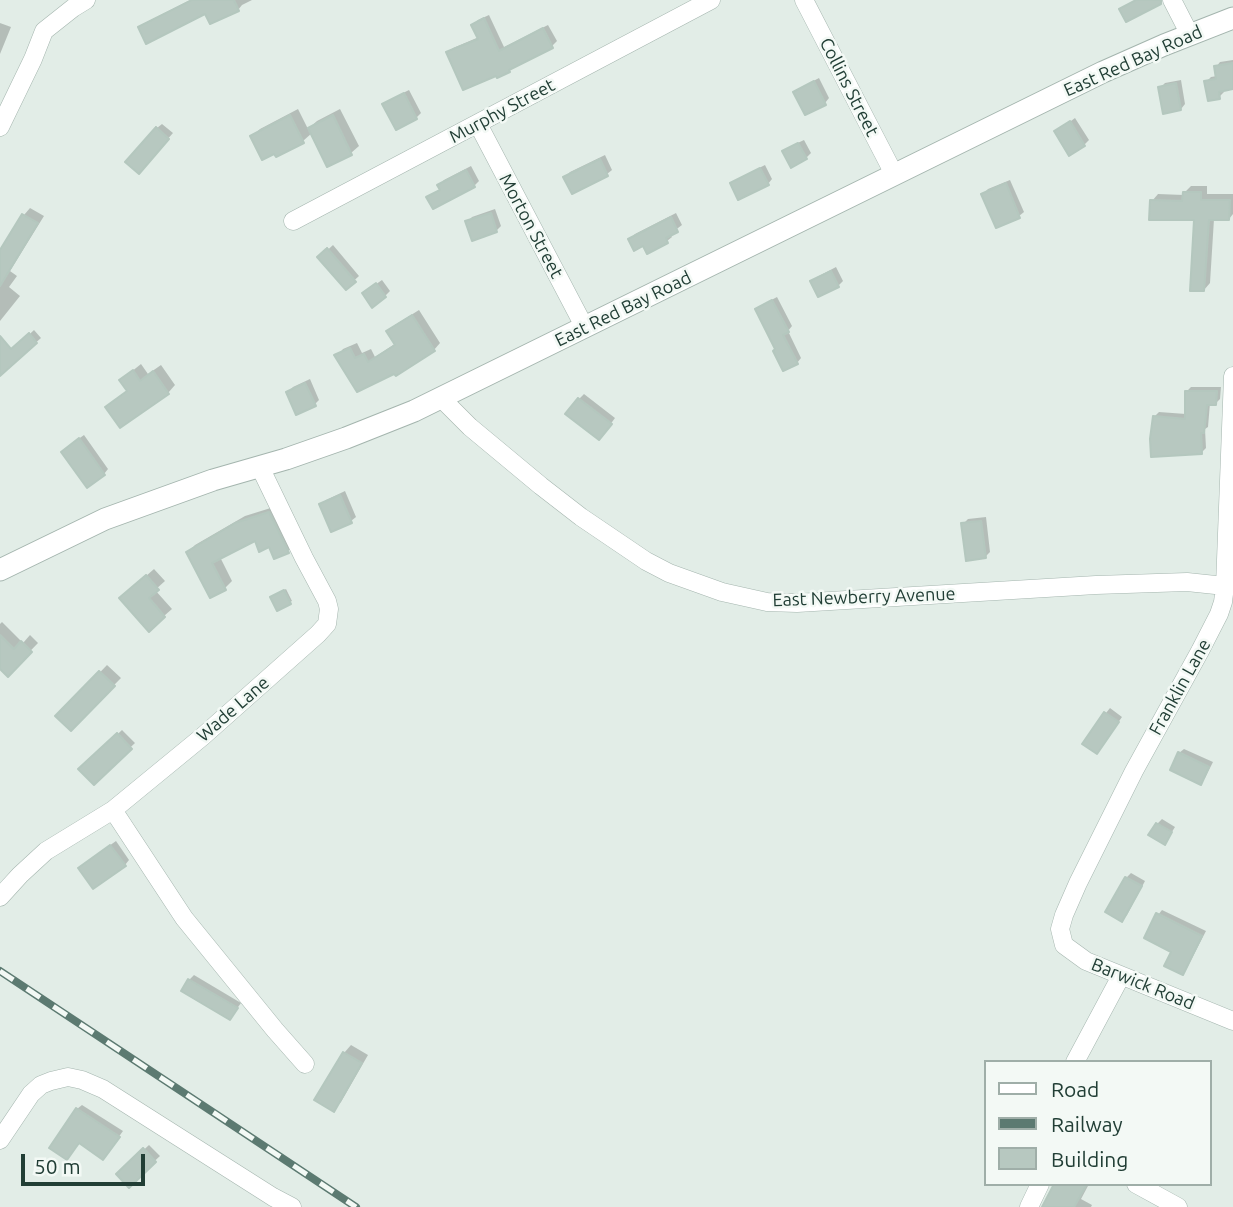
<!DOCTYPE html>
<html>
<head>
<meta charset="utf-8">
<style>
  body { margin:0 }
  #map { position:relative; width:1233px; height:1207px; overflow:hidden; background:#e2ede7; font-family:Ubuntu,sans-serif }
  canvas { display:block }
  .legend { position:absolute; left:984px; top:1060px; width:228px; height:126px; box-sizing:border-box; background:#f3f9f5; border:2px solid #9faea8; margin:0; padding:9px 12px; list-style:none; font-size:21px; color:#213e35 }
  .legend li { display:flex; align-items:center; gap:14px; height:35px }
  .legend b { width:35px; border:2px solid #9faea8 }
  .scale { position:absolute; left:21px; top:1154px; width:124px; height:32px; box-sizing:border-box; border:4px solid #213e35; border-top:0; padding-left:9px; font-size:21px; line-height:24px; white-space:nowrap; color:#213e35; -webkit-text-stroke:5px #f3f9f5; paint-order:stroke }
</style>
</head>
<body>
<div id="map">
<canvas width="1233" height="1207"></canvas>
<ul class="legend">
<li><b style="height:9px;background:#fff"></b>Road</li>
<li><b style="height:9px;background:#5c7a71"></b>Railway</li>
<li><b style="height:19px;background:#b7c8c0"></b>Building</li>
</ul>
<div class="scale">50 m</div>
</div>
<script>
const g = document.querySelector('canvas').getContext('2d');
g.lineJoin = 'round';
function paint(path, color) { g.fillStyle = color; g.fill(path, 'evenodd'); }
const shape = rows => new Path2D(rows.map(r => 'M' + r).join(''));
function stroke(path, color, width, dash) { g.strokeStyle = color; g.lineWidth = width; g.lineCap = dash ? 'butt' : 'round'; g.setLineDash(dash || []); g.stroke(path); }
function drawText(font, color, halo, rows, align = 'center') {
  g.font = font + ' Ubuntu,sans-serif'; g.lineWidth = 5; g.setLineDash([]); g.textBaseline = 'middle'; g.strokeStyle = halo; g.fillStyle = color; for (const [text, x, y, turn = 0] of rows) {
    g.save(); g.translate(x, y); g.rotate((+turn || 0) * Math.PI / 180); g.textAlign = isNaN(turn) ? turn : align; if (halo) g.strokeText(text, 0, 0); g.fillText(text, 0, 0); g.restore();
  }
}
paint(shape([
  [190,0,252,0,242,5,238,10,206,12,140,27,145,23],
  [489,15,504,47,548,25,557,41,552,46,514,65,509,71,497,73,448,53,453,48,479,37,473,25,478,20],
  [0,23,11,27,0,54],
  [1233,60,1233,87,1224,89,1224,92,1219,97,1206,82,1211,77,1217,76,1216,67,1220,62],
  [819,78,829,98,825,103,795,92,800,88],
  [1181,80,1185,104,1181,109,1160,88,1165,83],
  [409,90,421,113,416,118,384,105,389,100],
  [298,109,308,129,317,121,340,109,359,146,351,153,328,165,312,133,303,141,252,136,260,129],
  [1075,118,1089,140,1084,145,1056,132],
  [162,124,173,133,143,167,157,128],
  [804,140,811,153,806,158,784,152,789,147],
  [605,155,612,170,607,174,572,192,565,177,570,172],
  [765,165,772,179,768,184,732,183,737,179],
  [471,166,479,181,474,186,429,197,441,188,439,185,444,180],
  [1010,180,1024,212,1019,216,983,194,988,189],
  [1191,186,1207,186,1207,194,1233,194,1233,214,1229,219,1214,219,1210,283,1204,290,1196,219,1152,201,1158,194,1184,195,1184,193],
  [30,208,44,216,10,271,17,276,9,287,20,296,0,321,0,254,24,215],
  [495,209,501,226,496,231,467,222,472,217],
  [676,213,682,225,670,234,672,237,667,241,630,239,635,234],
  [333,245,359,276,346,288,320,257],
  [836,267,843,281,838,286,812,281,817,277],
  [382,280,390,291,385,296,369,289],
  [777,297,792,326,788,331,801,358,797,363,777,349,757,310,762,305],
  [419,310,440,343,434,350,396,374,337,356,343,349,357,343,362,353,371,349,375,357,396,343,388,332,395,325],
  [34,330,41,338,23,354,15,348],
  [141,364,148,374,161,365,175,385,168,393,107,407,128,390,121,380],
  [310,379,319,400,315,404,288,392,293,387],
  [1191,387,1221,387,1220,399,1216,403,1210,403,1208,427,1205,429,1206,448,1202,452,1155,416,1159,412,1186,414,1186,392],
  [584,394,615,418,604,433,579,399],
  [84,435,108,469,104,474,67,447],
  [345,491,356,517,351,521,332,530,321,505,326,500],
  [277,506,295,544,288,551,255,539,220,557,232,581,225,588,188,552,195,545,245,516],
  [986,517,990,552,985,557,963,524,968,519],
  [154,569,165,581,155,590,172,609,149,629,129,591],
  [286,589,292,601,277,609,274,596],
  [2,622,23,643,30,635,38,643,8,674,2,669,0,670,0,624],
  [107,665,121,678,71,729,58,716],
  [1110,708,1122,717,1101,747,1106,713],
  [122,730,135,743,94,782,81,769],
  [1184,749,1213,762,1205,778,1201,782,1179,753],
  [1162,819,1175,827,1165,843,1157,824],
  [116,841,129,860,125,865,85,863],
  [1131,873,1145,881,1127,915,1122,920,1126,878],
  [1162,910,1206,931,1187,968,1182,972,1158,915],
  [194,975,241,1003,230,1018,189,980],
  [351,1045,368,1055,341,1102,333,1110,344,1053],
  [82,1105,123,1131,107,1153,77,1109],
  [149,1145,160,1156,129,1185,118,1174],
  [1056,1184,1089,1184,1081,1199,1092,1205,1091,1207,1044,1207]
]), '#0003');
const building = shape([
  [192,0,234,0,239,11,210,24,205,14,146,44,138,27,192,0],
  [1136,0,1161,0,1161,4,1126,22,1119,9,1136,0],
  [484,18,499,51,543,28,553,48,509,70,510,72,497,78,496,76,463,90,446,52,478,39,471,25,484,18],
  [1233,63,1233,89,1219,92,1220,99,1208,101,1204,81,1216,79,1214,66,1233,63],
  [814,81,826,105,805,115,793,92,814,81],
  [1176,83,1181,110,1163,114,1158,87,1176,83],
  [404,93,417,119,396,130,382,104,404,93],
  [290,115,304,143,276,157,274,154,262,160,250,136,290,115],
  [333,115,352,155,327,167,308,128,333,115],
  [1070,121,1085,146,1069,156,1054,131,1070,121],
  [156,127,169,139,139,174,125,162,156,127],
  [798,143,807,159,791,168,782,151,798,143],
  [600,159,608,176,572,194,563,177,600,159],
  [760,168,769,185,738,200,730,183,760,168],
  [466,170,475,187,433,209,426,197,440,190,437,185,466,170],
  [1006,183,1020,218,996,228,981,194,1006,183],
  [1183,192,1201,192,1201,200,1230,200,1229,220,1209,220,1204,291,1190,291,1194,220,1149,220,1150,200,1182,201,1183,192],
  [491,213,497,232,472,241,465,221,491,213],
  [22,214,38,223,0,286,0,250,22,214],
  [671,217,678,232,666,238,668,243,647,254,643,246,634,251,628,239,671,217],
  [327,248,356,282,346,290,317,257,327,248],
  [831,271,839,287,818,297,810,281,831,271],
  [376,283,386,297,372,308,362,293,376,283],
  [772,300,789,332,783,335,798,364,783,371,773,351,775,349,755,309,772,300],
  [412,315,435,351,396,376,394,374,357,392,334,355,350,348,355,358,364,354,368,362,395,345,386,331,412,315],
  [29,333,37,343,0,376,0,336,11,349,29,333],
  [133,370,140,381,153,371,169,394,120,428,105,407,127,391,119,380,133,370],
  [305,383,316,406,296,415,286,392,305,383],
  [1185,391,1217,391,1216,405,1207,405,1204,433,1201,433,1202,454,1151,457,1150,439,1153,416,1185,419,1185,391],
  [578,398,612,424,599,440,565,414,578,398],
  [79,438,105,475,87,488,61,452,79,438],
  [340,495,352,523,331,532,319,504,340,495],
  [269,512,289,553,274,559,269,547,259,552,255,541,212,563,226,590,210,598,186,552,235,523,269,512],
  [981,521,986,558,966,561,961,523,981,521],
  [146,575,159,590,149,598,165,617,149,632,119,598,146,575],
  [284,590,291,604,277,611,270,597,284,590],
  [0,635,14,649,21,641,32,652,8,677,0,669,0,635],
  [99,671,115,686,71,731,55,716,99,671],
  [1104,712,1119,722,1097,754,1082,744,1104,712],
  [117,733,132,749,94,785,78,769,117,733],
  [1178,752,1209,767,1201,785,1170,770,1178,752],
  [1156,823,1172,832,1165,845,1148,835,1156,823],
  [110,845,126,866,93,889,78,868,110,845],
  [1125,877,1142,886,1122,922,1105,912,1125,877],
  [1156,913,1202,936,1183,975,1164,966,1171,952,1144,938,1156,913],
  [188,979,238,1008,230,1020,181,991,188,979],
  [343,1052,362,1063,334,1112,314,1100,343,1052],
  [76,1108,120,1137,103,1160,79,1143,67,1160,49,1148,76,1108],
  [143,1148,156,1162,129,1188,116,1174,143,1148],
  [1054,1184,1087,1184,1074,1207,1042,1207,1054,1184]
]);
paint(building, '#b7c8c0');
stroke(building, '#b4c7be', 2);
const minor = shape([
  [804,0,894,174],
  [1172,0,1190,35],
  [478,124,585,328],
  [0,127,33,59,44,31,73,8,86,0],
  [293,221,711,0],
  [1233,376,1225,586,1223,602,1219,614,1200,651,1134,771,1078,883,1064,915,1060,929,1064,945,1086,961,1233,1021],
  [441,398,470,427,541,486,581,517,646,561,669,573,722,592,767,602,797,603,1096,585,1187,582,1225,586,1233,585],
  [113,810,184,918,275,1030,305,1064],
  [0,897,20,875,46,851,113,810,202,737,318,634,327,624,329,609,327,601,304,558,260,467],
  [1075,1062,1121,976],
  [0,1140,31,1094,41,1085,51,1081,68,1077,82,1080,103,1089,273,1197,292,1207],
  [1136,1184,1178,1207],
  [1029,1207,1040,1184]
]);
const tertiary = shape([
  [0,570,105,519,213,480,286,459,346,438,414,411,1103,72,1164,45,1233,18]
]);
stroke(minor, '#a4b5ae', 19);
stroke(tertiary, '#a4b5ae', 23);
stroke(minor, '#fff', 18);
stroke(tertiary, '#fff', 21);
const rail = shape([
  [0,971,356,1207]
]);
stroke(rail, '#5c7a71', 8);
stroke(rail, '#f3f9f5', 5, [16]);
drawText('18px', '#213e35', '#f3f9f5', [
  ["East Red Bay Road",1133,61,-24],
  ["Collins Street",849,87,63],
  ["Murphy Street",502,111,-28],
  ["Morton Street",531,226,62],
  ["East Red Bay Road",623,309,-26],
  ["East Newberry Avenue",864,597,-2],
  ["Franklin Lane",1180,687,-61],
  ["Wade Lane",233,709,-41],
  ["Barwick Road",1143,984,22]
]);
</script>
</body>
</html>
